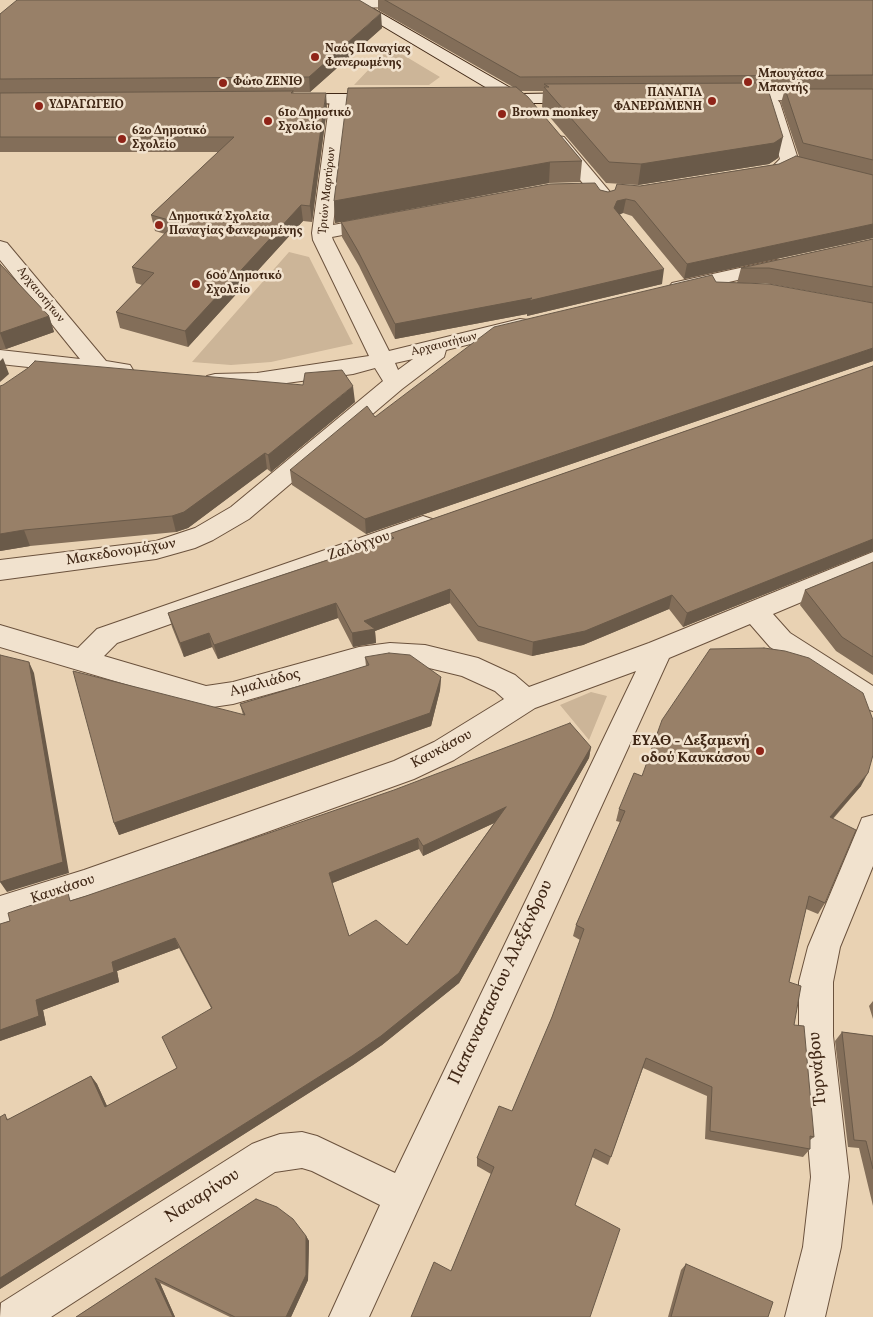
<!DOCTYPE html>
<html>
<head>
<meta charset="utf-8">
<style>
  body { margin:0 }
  canvas { display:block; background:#e9d2b3 }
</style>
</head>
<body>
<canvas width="873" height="1317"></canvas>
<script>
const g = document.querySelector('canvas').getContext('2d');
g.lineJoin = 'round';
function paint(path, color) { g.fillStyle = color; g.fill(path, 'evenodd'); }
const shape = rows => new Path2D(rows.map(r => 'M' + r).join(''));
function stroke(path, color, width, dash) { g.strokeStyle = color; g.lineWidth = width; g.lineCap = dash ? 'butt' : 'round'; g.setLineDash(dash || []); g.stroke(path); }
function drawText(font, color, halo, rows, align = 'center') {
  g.font = font + ' Vollkorn,serif'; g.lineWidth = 5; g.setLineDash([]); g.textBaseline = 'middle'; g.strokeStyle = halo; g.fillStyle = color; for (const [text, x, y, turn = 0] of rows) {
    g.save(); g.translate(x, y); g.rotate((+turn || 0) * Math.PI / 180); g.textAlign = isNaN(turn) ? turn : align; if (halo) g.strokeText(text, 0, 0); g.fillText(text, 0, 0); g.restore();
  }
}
paint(shape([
  [390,47,440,77,429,85,354,85],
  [289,252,309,257,353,344,271,362,231,365,192,362],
  [591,692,607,696,589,740,560,705]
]), '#ccb598');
const street = shape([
  [321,0,423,0,425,2,417,7,327,8,322,6,319,3,321,0],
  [339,94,345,95,348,99,333,225,377,217,384,219,387,223,384,227,332,237,333,240,389,351,520,319,528,320,531,325,528,330,446,350,444,357,402,389,249,519,213,540,195,548,156,559,0,580,0,560,156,541,195,528,231,507,383,381,375,368,353,374,257,387,215,388,207,386,204,381,207,376,215,374,257,373,369,356,313,240,312,233,330,99,333,95,339,94],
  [413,359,398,370,395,363,413,359],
  [771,98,777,99,780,103,798,159,793,168,785,174,757,180,750,178,748,174,750,170,773,166,780,159,762,103,765,99,771,98],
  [558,136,564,137,615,198,617,202,615,206,601,206,552,145,549,141,552,137,558,136],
  [0,241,7,243,106,361,130,365,133,370,130,375,122,377,0,364,0,350,80,359,0,260,0,241],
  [776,260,783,262,786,266,783,270,679,293,672,291,669,287,672,283,776,260],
  [423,516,432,519,435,525,432,531,117,643,104,656,206,686,233,682,359,647,390,643,425,645,478,658,515,675,529,687,649,643,873,552,873,572,773,614,790,633,873,686,873,711,863,708,770,647,750,624,669,658,369,1317,329,1317,380,1205,312,1171,302,1168,275,1172,51,1317,0,1317,1,1303,252,1144,265,1139,280,1134,302,1132,317,1136,395,1173,636,671,535,708,454,760,414,779,84,898,0,926,0,896,84,870,394,761,434,742,504,699,495,691,462,676,425,667,390,665,359,669,233,704,206,708,0,647,0,625,78,648,97,629,423,516],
  [873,815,873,866,840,947,833,982,833,1036,849,1177,841,1247,825,1317,785,1317,803,1247,811,1177,799,1036,799,982,808,947,858,828,862,818,873,815]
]);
const secondary = shape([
  [339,0,358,0,521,94,581,93,587,94,589,98,587,102,581,103,485,103,482,99,485,95,497,94,339,0],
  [734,91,873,91,873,101,728,100,726,96,728,92,734,91],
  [289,94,383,94,389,95,392,99,389,103,383,104,283,103,280,99,283,95,289,94]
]);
stroke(street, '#6b523d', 2);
stroke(secondary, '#412816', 2);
paint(street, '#f1e2ce');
paint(secondary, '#f1e2ce');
paint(shape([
  [378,0,873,0,873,238,684,279,632,216,623,213,620,214,662,284,527,316,527,314,395,339,359,266,342,237,341,222,600,190,608,192,640,186,779,164,799,156,781,103,785,89,820,89,768,89,778,158,769,164,638,185,606,183,542,108,543,91,521,91,582,161,580,182,549,183,335,223,334,201,513,87,378,10],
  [0,14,382,28,310,92,293,92,294,93,327,108,312,222,303,221,188,347,120,328,116,312,142,285,136,283,132,267,165,234,155,231,151,215,218,152,0,152],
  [873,239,873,361,366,534,292,485,290,470,375,417,716,282,737,283,741,268],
  [744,283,765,283,873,303],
  [0,264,49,316,54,332,6,349,0,349],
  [873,366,873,551,683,627,669,609,583,645,532,656,478,641,450,603,375,631,376,643,353,647,338,618,218,659,212,647,184,657,172,627,168,613,389,539,389,534],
  [0,386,355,402,271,472,267,469,188,528,176,532,30,546,0,551],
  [873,562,873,675,836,651,800,605,805,590],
  [365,657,441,677,440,690,431,726,119,835,114,823,243,715,240,704,366,666],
  [591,747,589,758,459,983,382,1045,353,1065,0,1289,0,1117,9,1119,91,1076,97,1084,107,1106,177,1068,211,1008,179,948,117,971,119,982,43,1010,46,1025,0,1041,0,924,72,900],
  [494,823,407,945,349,936,332,883,419,849,423,856],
  [642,776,861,786,833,819,825,903,818,914,806,909,789,982,794,1025,814,1137,810,1140,810,1149,803,1157,705,1139,707,1096,643,1068,608,1165,592,1157,451,1271,491,1174,477,1166,477,1158,512,1111,552,1017,580,940,573,936,576,925,620,822,616,821,619,809],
  [873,1001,873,1019,869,1006],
  [842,1032,873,1036,873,1206,859,1148,848,1147,835,1041],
  [256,1199,306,1236,309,1241,308,1280,291,1317,230,1317,160,1283,175,1317,76,1317],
  [686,1264,768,1317,668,1317,681,1270]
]), '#836e59');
paint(shape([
  [381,13,382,28,310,92,309,77],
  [326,93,327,108,312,222,310,206],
  [783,137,778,158,769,164,638,185,641,164],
  [550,162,549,183,335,223,334,201],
  [626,199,623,213,616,216,614,208,617,201],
  [301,205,303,221,188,347,185,331],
  [873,224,873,238,684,279,687,264],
  [664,269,662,284,527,316,527,314,395,339,395,324],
  [49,316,54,332,6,349,0,333],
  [873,348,873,361,366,534,365,519],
  [3,358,9,374,0,382,0,361],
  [353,386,355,402,271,472,268,455],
  [265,453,267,469,188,528,176,532,172,516],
  [24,530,30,546,0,551,0,534],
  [873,539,873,551,683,627,687,613],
  [450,589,450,603,375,631,376,643,353,647,352,633,364,621],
  [672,595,669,609,583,645,532,656,533,642],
  [336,603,338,618,218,659,214,645],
  [209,633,212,647,184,657,180,643],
  [29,662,34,673,69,873,7,892,0,882],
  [441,677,440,690,431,726,119,835,114,823],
  [591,747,589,758,459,983,382,1045,353,1065,0,1289,0,1278,352,1056],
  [868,773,861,786,823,829,830,817],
  [506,807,505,818,423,856,423,846],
  [418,838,419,849,330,884,329,873],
  [175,938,179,948,117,971,119,982,43,1010,46,1025,0,1041,0,1030,36,1000,112,962],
  [91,1076,97,1084,111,1115,105,1107],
  [306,1236,309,1241,308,1280,291,1317,286,1317],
  [155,1278,160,1283,175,1317,173,1317]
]), '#6a5a49');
const building = shape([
  [17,0,359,0,381,13,309,77,0,79,0,14,17,0],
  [385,0,873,0,873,75,520,77,385,0],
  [766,83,783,137,774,143,641,164,609,162,544,87,549,87,544,84,766,83],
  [516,87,528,97,582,161,550,162,334,201,348,88,516,87],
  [785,89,873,89,873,160,803,143,785,89],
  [293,91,291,93,326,93,310,206,301,205,185,331,116,312,154,273,132,267,176,222,151,215,234,137,0,137,0,93,293,91],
  [796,156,873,175,873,224,687,264,635,201,626,199,617,201,614,208,664,269,528,301,532,298,395,324,358,251,341,222,550,184,595,183,600,190,608,192,615,190,617,184,640,186,779,164,796,156],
  [873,239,873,287,769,268,741,268,873,239],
  [0,264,49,316,0,333,0,264],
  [712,275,716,282,769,284,873,303,873,348,365,519,290,470,367,406,375,417,494,327,712,275],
  [35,361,303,385,305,373,342,370,353,386,268,455,265,453,184,512,172,516,24,530,0,534,0,386,3,385,28,368,35,361],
  [873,366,873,539,687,613,672,595,585,631,533,642,478,626,450,589,364,621,375,629,352,633,336,603,214,645,209,633,180,643,168,613,394,538,389,534,873,366],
  [873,562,873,657,842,637,805,590,873,562],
  [764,648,785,651,809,658,863,693,873,720,873,755,868,773,830,817,856,830,825,903,809,896,789,982,801,986,794,1025,804,1026,814,1137,810,1136,810,1149,710,1131,712,1087,646,1058,611,1157,595,1149,575,1205,620,1229,590,1317,411,1317,434,1262,451,1271,494,1167,477,1158,499,1106,512,1111,552,1017,584,929,576,925,625,811,619,809,634,773,642,776,662,720,710,649,764,648],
  [389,653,410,655,441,677,430,713,114,823,73,671,245,715,240,704,369,665,365,657,389,653],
  [0,655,29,662,63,862,0,882,0,655],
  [570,723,591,747,459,973,381,1036,352,1056,0,1278,0,1117,5,1114,7,1120,91,1076,105,1107,177,1068,162,1037,212,1008,175,938,112,962,114,972,36,1000,39,1016,0,1030,0,924,10,921,8,913,68,893,70,901,86,896,394,790,570,723],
  [506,807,407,945,376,920,349,936,329,873,418,838,423,846,506,807],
  [842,1032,873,1036,873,1169,866,1141,854,1140,842,1032],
  [256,1199,277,1207,293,1219,306,1236,306,1275,286,1317,235,1317,155,1278,173,1317,76,1317,256,1199],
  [686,1264,773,1302,768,1317,671,1317,686,1264]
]);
paint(building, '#988068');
stroke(building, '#6a5a49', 1);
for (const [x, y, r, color] of [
  [315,57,5,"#8f2418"],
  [748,82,5,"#8f2418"],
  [223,83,5,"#8f2418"],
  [712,101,5,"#8f2418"],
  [39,106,5,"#8f2418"],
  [502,114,5,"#8f2418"],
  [268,121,5,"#8f2418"],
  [122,139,5,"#8f2418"],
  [159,225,5,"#8f2418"],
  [196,284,5,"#8f2418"],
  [760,751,5,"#8f2418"]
]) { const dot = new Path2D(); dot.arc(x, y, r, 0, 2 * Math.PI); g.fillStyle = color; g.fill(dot); stroke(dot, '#f1e2ce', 2); }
drawText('bold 12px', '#412816', '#f1e2ce', [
  ["Ναός Παναγίας",325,50],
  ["Φανερωμένης",325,64],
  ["Μπουγάτσα",758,75],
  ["Μπαντής",758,89],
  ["Φώτο ΖΕΝΙΘ",233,83],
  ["ΠΑΝΑΓΙΑ",702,94,"right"],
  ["ΦΑΝΕΡΩΜΕΝΗ",702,108,"right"],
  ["ΥΔΡΑΓΩΓΕΙΟ",49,106],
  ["61ο Δημοτικό",278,114],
  ["Σχολείο",278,128],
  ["Brown monkey",512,114],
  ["62ο Δημοτικό",132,132],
  ["Σχολείο",132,146],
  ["Δημοτικά Σχολεία",169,218],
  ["Παναγίας Φανερωμένης",169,232],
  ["60ό Δημοτικό",206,277],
  ["Σχολείο",206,291]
], 'left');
drawText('12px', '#412816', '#f1e2ce', [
  ["Τριών Μαρτύρων",328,191,-84],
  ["Αρχαιοτήτων",40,295,51],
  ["Αρχαιοτήτων",444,345,-14]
]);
drawText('15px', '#412816', '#f1e2ce', [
  ["Ζαλόγγου",359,547,-19],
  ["Μακεδονομάχων",121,553,-9],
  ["Αμαλιάδος",265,684,-15],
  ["Καυκάσου",442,750,-28],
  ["Καυκάσου",63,890,-18]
]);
drawText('bold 15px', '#412816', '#f1e2ce', [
  ["ΕΥΑΘ - Δεξαμενή",750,742],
  ["οδού Καυκάσου",750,759]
], 'right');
drawText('18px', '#412816', '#f1e2ce', [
  ["Παπαναστασίου Αλεξάνδρου",502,983,-65],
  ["Τυρνάβου",819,1069,-95],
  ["Ναυαρίνου",203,1197,-33]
]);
</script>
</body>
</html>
